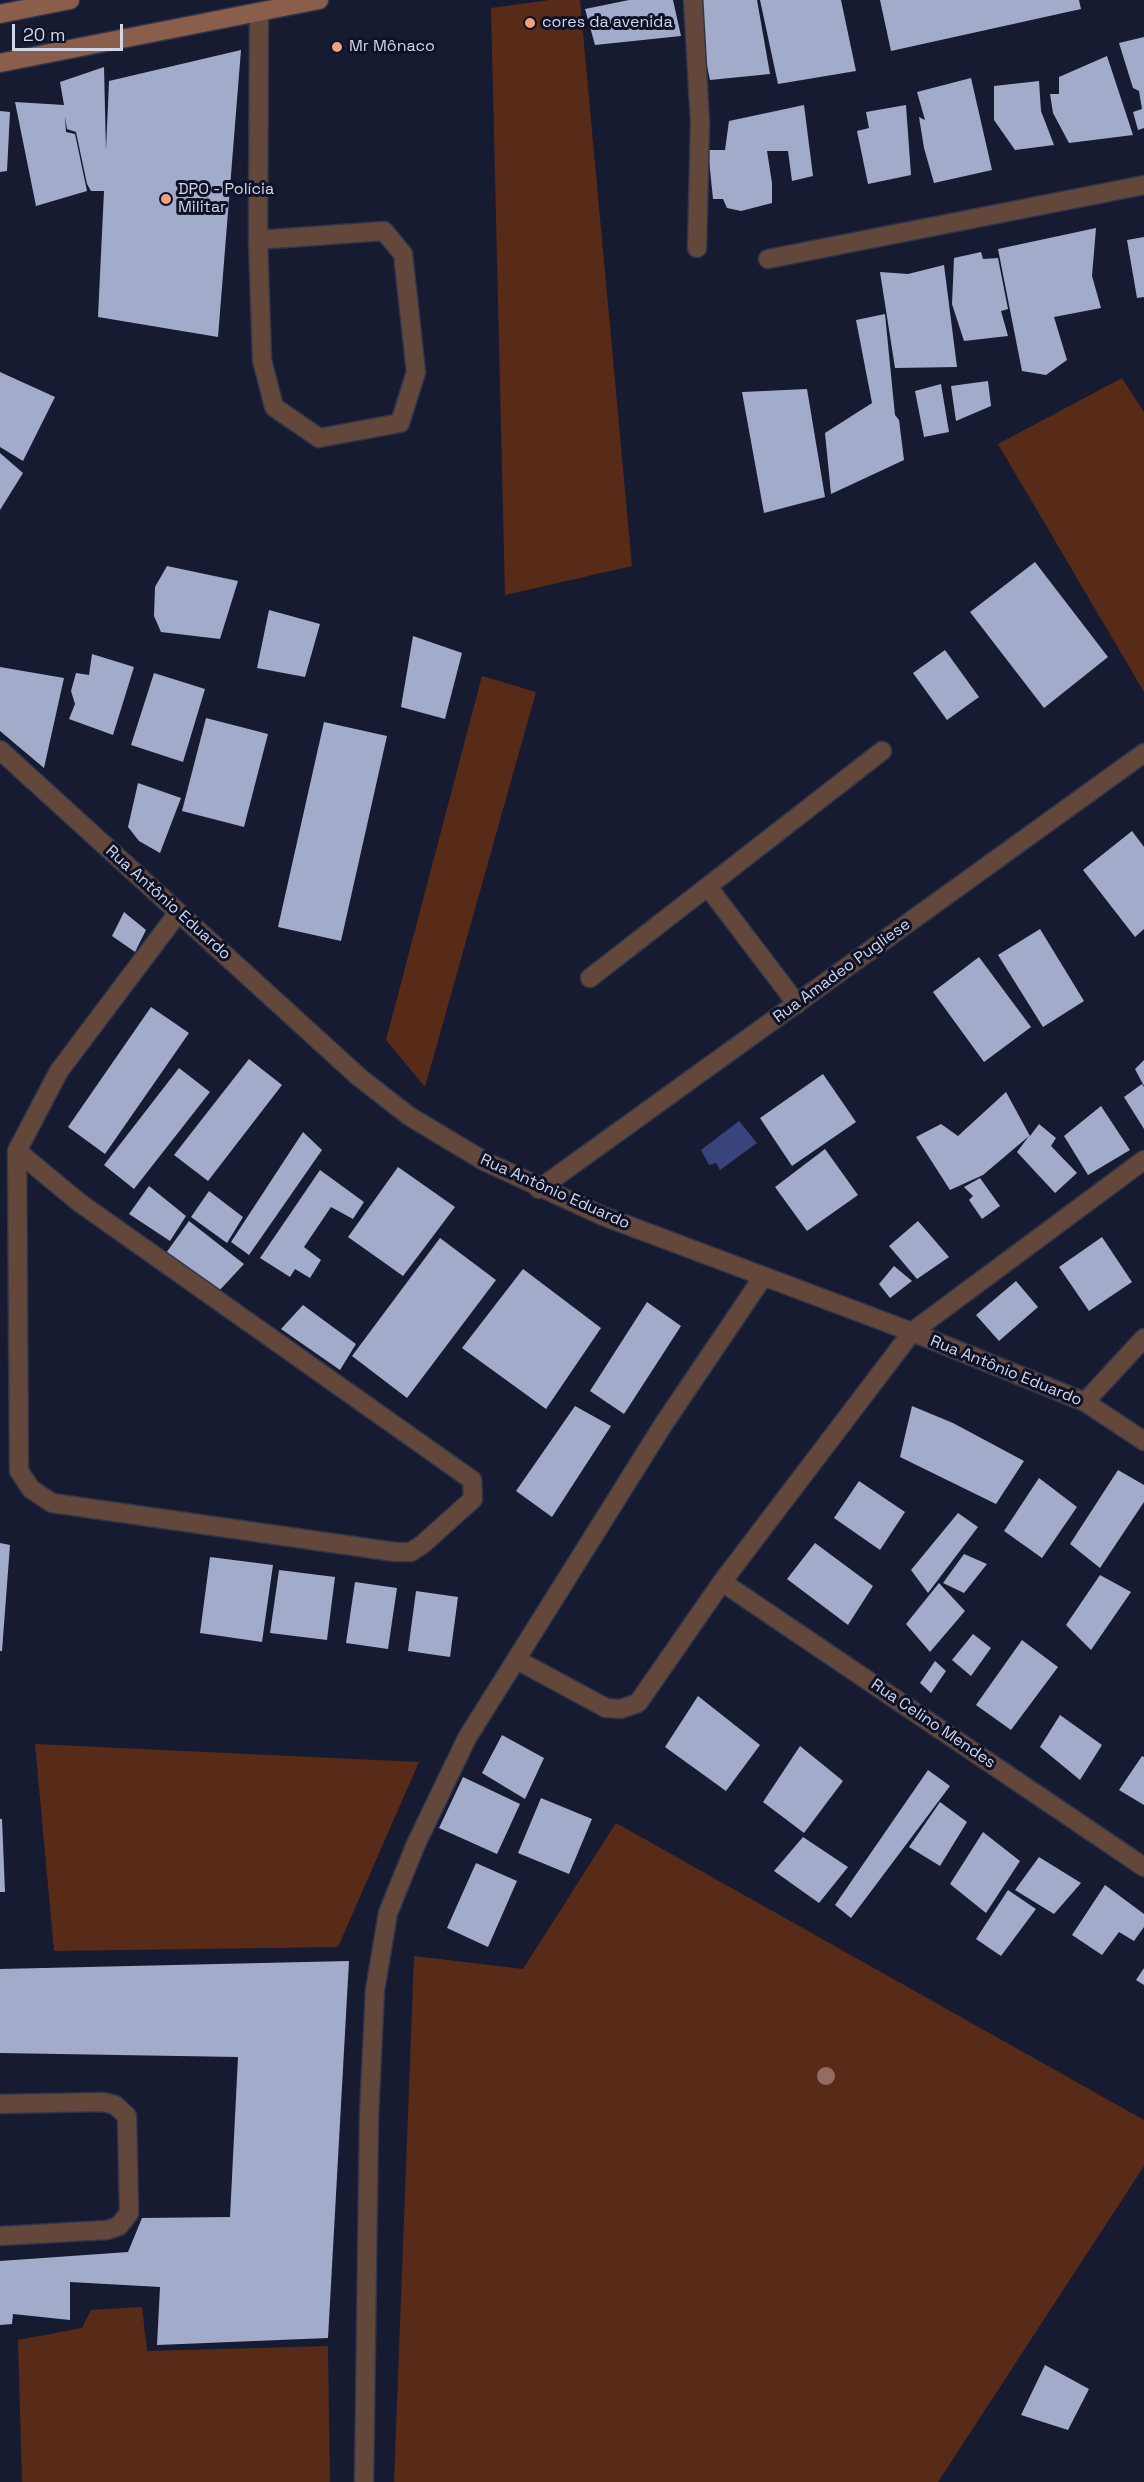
<!DOCTYPE html>
<html>
<head>
<meta charset="utf-8">
<style>
  body { margin:0 }
  #map { position:relative; width:1144px; height:2482px; overflow:hidden; background:#161b32; font-family:"Space Grotesk",sans-serif }
  canvas { display:block }
  .scale { position:absolute; left:12px; top:24px; width:111px; height:27px; box-sizing:border-box; border:3px solid #d2d6e6; border-top:0; padding-left:8px; font-size:18px; line-height:21px; white-space:nowrap; color:#d2d6e6; -webkit-text-stroke:4px #0e1228; paint-order:stroke }
</style>
</head>
<body>
<div id="map">
<canvas width="1144" height="2482"></canvas>
<div class="scale">20 m</div>
</div>
<script>
const g = document.querySelector('canvas').getContext('2d');
g.lineJoin = 'round';
function paint(path, color) { g.fillStyle = color; g.fill(path, 'evenodd'); }
const shape = rows => new Path2D(rows.map(r => 'M' + r).join(''));
function stroke(path, color, width, dash) { g.strokeStyle = color; g.lineWidth = width; g.lineCap = dash ? 'butt' : 'round'; g.setLineDash(dash || []); g.stroke(path); }
function drawText(font, color, halo, rows, align = 'center') {
  g.font = font + ' "Space Grotesk",sans-serif'; g.lineWidth = 6; g.setLineDash([]); g.textBaseline = 'middle'; g.strokeStyle = halo; g.fillStyle = color; for (const [text, x, y, turn = 0] of rows) {
    g.save(); g.translate(x, y); g.rotate((+turn || 0) * Math.PI / 180); g.textAlign = isNaN(turn) ? turn : align; if (halo) g.strokeText(text, 0, 0); g.fillText(text, 0, 0); g.restore();
  }
}
paint(shape([
  [550,0,580,0,632,566,505,595,491,8],
  [1122,378,1144,412,1144,692,998,444],
  [482,676,536,692,425,1087,386,1040],
  [35,1744,419,1762,338,1947,54,1951],
  [616,1823,1144,2120,1144,2166,938,2482,394,2482,414,1956,523,1969],
  [142,2307,147,2351,328,2346,330,2482,22,2482,18,2340,82,2328,91,2310]
]), '#572b17');
paint(shape([
  [739,1121,757,1143,720,1170,716,1163,709,1165,701,1150]
]), '#39437c');
paint(shape([
  [629,0,673,0,681,36,595,45,585,9],
  [687,0,757,0,770,74,710,80,703,47],
  [760,0,841,0,856,71,778,84],
  [880,0,1079,0,1081,9,891,51],
  [1144,37,1144,128,1138,130,1133,112,1142,109,1139,91,1133,88,1119,43],
  [241,50,218,337,98,317,104,191,91,191,87,184,76,132,67,129,65,116,66,132,75,134,87,191,36,206,15,102,64,105,60,82,104,67,106,150,109,81],
  [1107,56,1133,135,1069,143,1053,113,1050,94,1059,94,1059,77],
  [971,78,992,170,934,183,924,148,919,117,925,120,917,92],
  [1039,81,1041,111,1054,145,1015,150,994,120,994,86],
  [804,105,813,176,792,181,788,151,767,151,772,183,772,203,741,211,727,208,723,199,713,199,708,150,725,150,729,121],
  [906,105,911,175,868,184,857,131,869,128,866,112],
  [0,111,10,112,7,171,0,172],
  [1096,228,1092,276,1101,308,1054,317,1067,360,1046,375,1022,371,998,249],
  [1144,237,1144,297,1137,298,1127,240],
  [981,252,983,259,998,258,1008,309,1001,311,1008,336,964,341,952,304,954,258],
  [944,265,957,367,895,368,880,272,908,274],
  [885,314,895,415,899,420,904,460,831,494,825,433,872,403,856,320],
  [0,372,55,397,23,461,0,447],
  [988,381,991,406,956,421,951,386],
  [941,384,949,432,924,437,915,391],
  [807,389,825,497,764,513,742,392],
  [0,453,23,473,0,510],
  [1035,562,1108,657,1044,708,970,612],
  [167,566,238,581,220,639,161,632,154,616,155,587],
  [269,610,320,624,305,677,257,668],
  [413,636,462,653,445,719,401,707],
  [945,650,979,697,947,720,913,673],
  [92,654,134,667,113,735,69,719,75,704,71,691,76,673,89,675],
  [0,667,64,678,44,768,0,731],
  [154,673,205,689,183,762,131,745],
  [206,718,268,734,244,827,182,811],
  [324,722,387,736,341,941,278,927],
  [138,783,181,798,160,853,139,841,128,827],
  [1132,831,1144,847,1144,929,1135,937,1083,870],
  [124,912,146,930,135,952,112,936],
  [1040,929,1084,1001,1043,1027,998,955],
  [979,957,1031,1027,984,1062,933,992],
  [151,1007,189,1033,105,1154,68,1127],
  [249,1059,282,1085,208,1181,174,1155],
  [1144,1060,1144,1086,1135,1069],
  [179,1068,210,1092,134,1189,104,1165],
  [823,1074,856,1122,792,1166,760,1118],
  [1142,1084,1144,1087,1144,1129,1124,1097],
  [1006,1092,1030,1136,1039,1124,1056,1138,1051,1146,1077,1173,1055,1193,1017,1152,1029,1136,983,1175,950,1190,916,1137,941,1124,958,1136],
  [1101,1106,1130,1150,1088,1175,1064,1136],
  [303,1132,322,1150,249,1255,231,1242],
  [825,1149,858,1195,807,1231,775,1187],
  [398,1167,455,1207,403,1276,348,1237],
  [320,1170,364,1202,353,1219,331,1207,304,1247,321,1260,310,1278,295,1269,290,1277,260,1258],
  [980,1178,1000,1206,982,1219,969,1200,973,1196,964,1187],
  [149,1186,186,1216,170,1241,129,1214],
  [209,1191,243,1217,227,1243,191,1217],
  [189,1221,244,1264,218,1292,166,1253],
  [918,1221,949,1257,917,1279,889,1246],
  [1102,1237,1132,1282,1089,1311,1059,1267],
  [440,1238,496,1280,407,1398,352,1356],
  [894,1266,912,1281,890,1298,879,1284],
  [523,1269,601,1328,546,1409,462,1348],
  [1016,1281,1038,1307,999,1341,976,1315],
  [647,1302,681,1326,624,1414,590,1391],
  [303,1305,356,1344,340,1370,281,1329],
  [575,1406,611,1426,552,1517,516,1491],
  [912,1406,953,1423,1024,1461,996,1504,900,1457],
  [1118,1470,1144,1485,1144,1502,1100,1568,1070,1544],
  [1039,1478,1077,1507,1042,1558,1004,1531],
  [859,1481,905,1512,880,1550,834,1518],
  [958,1513,978,1527,928,1593,911,1570],
  [0,1543,10,1545,2,1651,0,1651],
  [815,1543,873,1586,848,1625,787,1579],
  [964,1554,987,1564,964,1593,943,1583],
  [210,1557,273,1565,262,1642,200,1633],
  [279,1570,335,1577,327,1640,270,1633],
  [1100,1575,1131,1592,1091,1650,1066,1625],
  [355,1582,397,1588,388,1649,346,1643],
  [939,1583,965,1611,930,1652,906,1624],
  [416,1591,458,1597,450,1657,408,1651],
  [973,1634,991,1648,971,1676,952,1660],
  [1022,1640,1058,1667,1011,1730,976,1705],
  [935,1661,946,1671,931,1693,920,1683],
  [698,1696,760,1745,726,1791,665,1747],
  [1060,1715,1102,1745,1080,1780,1040,1747],
  [502,1735,544,1758,525,1799,482,1773],
  [800,1746,843,1781,804,1833,763,1802],
  [1142,1756,1144,1757,1144,1805,1119,1790],
  [928,1770,950,1786,851,1918,835,1905],
  [463,1777,520,1804,497,1854,439,1828],
  [541,1798,592,1819,569,1874,518,1853],
  [940,1802,967,1822,940,1866,909,1847],
  [0,1819,2,1819,5,1892,0,1892],
  [983,1832,1020,1861,986,1913,950,1884],
  [803,1837,848,1867,819,1903,774,1871],
  [1039,1857,1081,1883,1054,1914,1015,1890],
  [476,1863,517,1881,488,1947,447,1928],
  [1105,1885,1144,1914,1144,1927,1134,1941,1119,1932,1102,1955,1072,1935],
  [1008,1890,1036,1909,1001,1956,976,1939],
  [349,1961,328,2338,157,2345,160,2287,70,2282,70,2320,13,2314,12,2324,0,2325,0,2261,128,2252,142,2218,230,2217,238,2057,0,2053,0,1969],
  [1144,1968,1144,1985,1136,1980],
  [1045,2365,1089,2389,1068,2430,1021,2415]
]), '#a3abca');
const lane = shape([
  [693,0,700,122,697,248],
  [258,240,384,231,403,254,416,372,400,423,319,438,274,407,262,360,258,240,259,13],
  [708,887,797,1004],
  [590,978,882,751],
  [0,2104,103,2102,115,2105,127,2116,129,2213,119,2226,107,2230,0,2236]
]);
const street = shape([
  [768,259,1144,185],
  [0,750,359,1077,409,1116,484,1161,603,1216,912,1332,1085,1402,1144,1441],
  [17,1151,19,1471,31,1489,52,1503,395,1552,411,1552,423,1544,473,1499,472,1480,80,1203,17,1151,59,1071,178,913],
  [539,1189,1144,753],
  [1085,1402,1144,1338],
  [722,1582,1144,1867],
  [517,1660,606,1708,621,1709,638,1703,722,1582,912,1332,1144,1160],
  [364,2482,369,2116,375,1990,388,1913,416,1844,467,1738,663,1425,763,1277]
]);
const secondary = shape([
  [0,14,70,0],
  [0,63,319,0]
]);
stroke(lane, '#30354b', 21);
stroke(street, '#30354b', 21);
stroke(secondary, '#30354b', 21);
stroke(lane, '#63473b', 18);
stroke(street, '#63473b', 18);
stroke(secondary, '#8b5e4b', 18);
g.fillStyle = '#946c65';
for (const [x, y] of [
  [826,2076]
]) { g.beginPath(); g.arc(x, y, 9, 0, 2 * Math.PI); g.fill(); }
for (const [x, y, r, color] of [
  [530,23,6,"#f2a17e"],
  [337,47,6,"#f2a17e"],
  [166,199,6,"#f2a17e"]
]) { const dot = new Path2D(); dot.arc(x, y, r, 0, 2 * Math.PI); g.fillStyle = color; g.fill(dot); stroke(dot, '#0e1228', 2); }
drawText('16px', '#d2d6e6', '#0e1228', [
  ["cores da avenida",542,23],
  ["Mr Mônaco",349,47],
  ["DPO - Polícia",178,190],
  ["Militar",178,208]
], 'left');
drawText('16px', '#d2d6e6', '#0e1228', [
  ["Rua Antônio Eduardo",168,903,42],
  ["Rua Amadeo Pugliese",842,971,-36],
  ["Rua Antônio Eduardo",555,1192,24],
  ["Rua Antônio Eduardo",1006,1371,22],
  ["Rua Celino Mendes",933,1724,34]
]);
</script>
</body>
</html>
